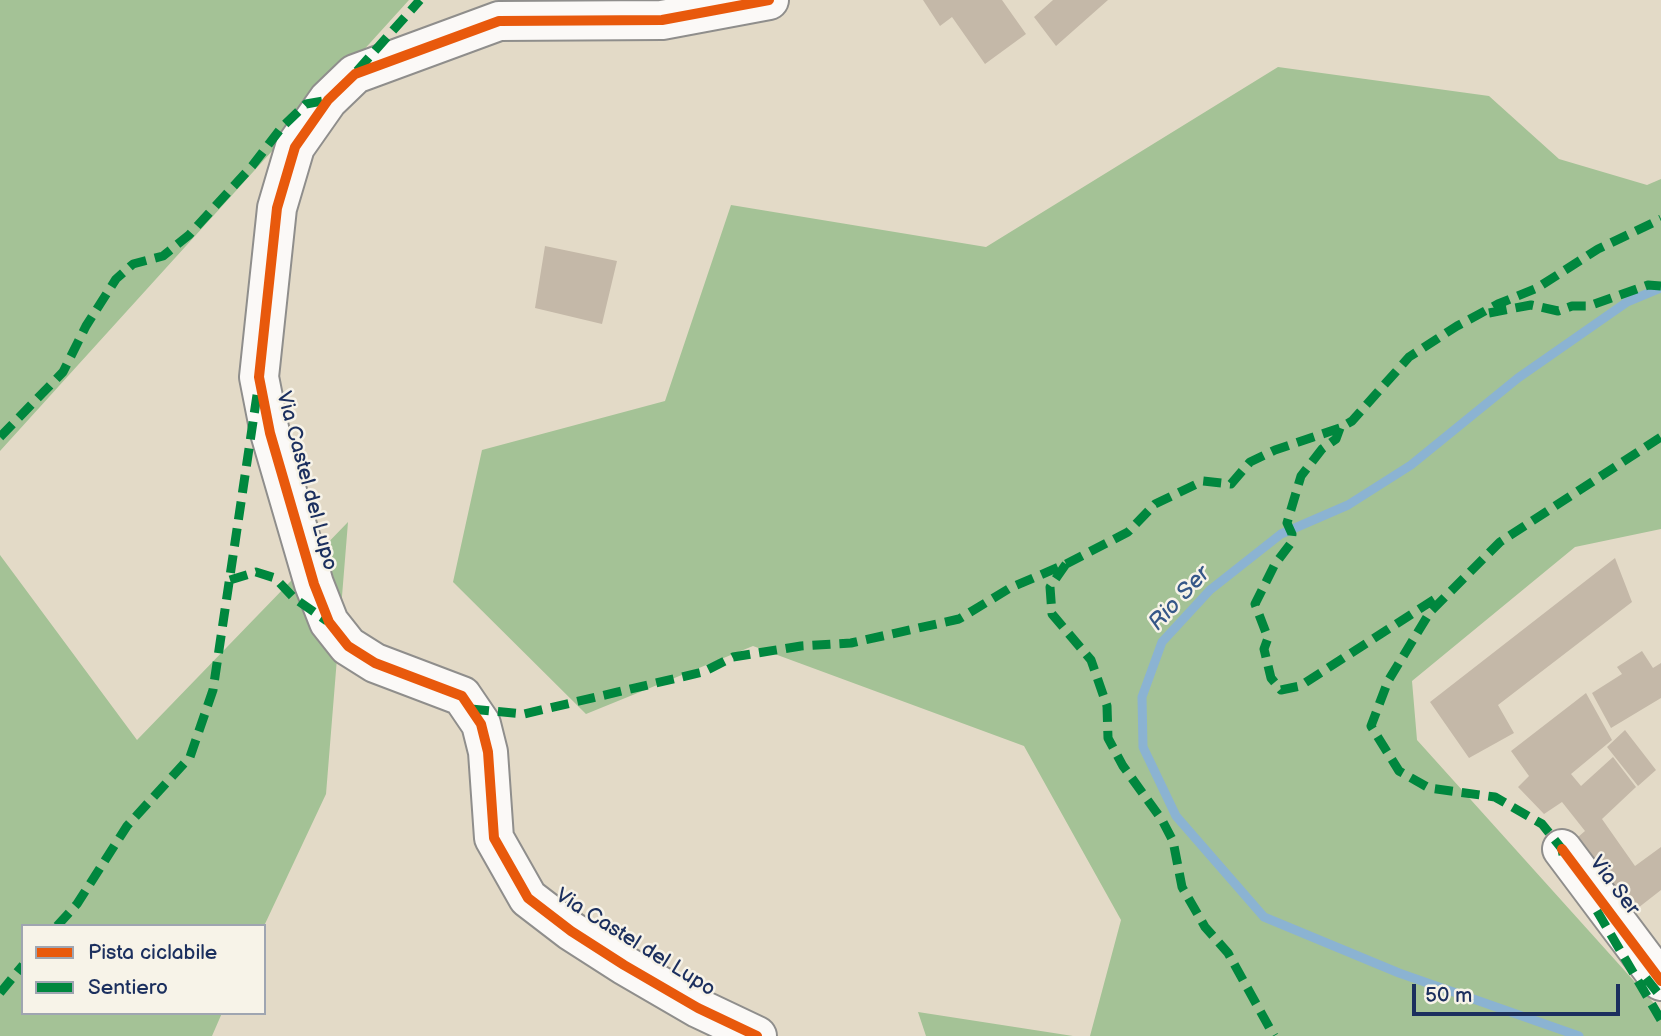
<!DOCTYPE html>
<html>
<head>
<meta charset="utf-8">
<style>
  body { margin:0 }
  #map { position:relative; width:1661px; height:1036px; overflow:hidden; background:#e3dac7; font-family:"Balsamiq Sans",sans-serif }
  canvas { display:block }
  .legend { position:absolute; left:21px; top:924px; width:245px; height:91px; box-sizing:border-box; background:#f7f3e8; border:2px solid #9fa5b1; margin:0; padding:9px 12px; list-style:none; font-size:21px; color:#1b2f5e }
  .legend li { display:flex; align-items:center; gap:14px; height:35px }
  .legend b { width:35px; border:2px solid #9fa5b1 }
  .scale { position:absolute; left:1412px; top:984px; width:208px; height:32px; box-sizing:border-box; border:4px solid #1b2f5e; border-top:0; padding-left:9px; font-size:21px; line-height:24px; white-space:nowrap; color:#1b2f5e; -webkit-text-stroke:5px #f7f3e8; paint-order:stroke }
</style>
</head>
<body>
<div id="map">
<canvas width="1661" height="1036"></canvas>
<ul class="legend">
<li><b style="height:9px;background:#e8590c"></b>Pista ciclabile</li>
<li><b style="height:9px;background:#00873e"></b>Sentiero</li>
</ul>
<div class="scale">50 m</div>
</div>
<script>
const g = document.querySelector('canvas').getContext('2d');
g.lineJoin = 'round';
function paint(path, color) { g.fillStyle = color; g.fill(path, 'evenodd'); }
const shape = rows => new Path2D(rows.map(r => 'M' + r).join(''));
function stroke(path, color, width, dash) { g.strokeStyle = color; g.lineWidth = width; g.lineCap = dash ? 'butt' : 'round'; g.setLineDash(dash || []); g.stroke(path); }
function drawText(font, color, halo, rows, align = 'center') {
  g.font = font + ' "Balsamiq Sans",sans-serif'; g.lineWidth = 5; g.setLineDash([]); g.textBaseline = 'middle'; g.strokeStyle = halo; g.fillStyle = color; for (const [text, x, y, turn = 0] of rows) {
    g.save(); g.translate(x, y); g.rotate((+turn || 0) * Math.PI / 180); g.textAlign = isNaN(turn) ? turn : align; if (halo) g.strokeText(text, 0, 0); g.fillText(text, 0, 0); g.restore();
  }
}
paint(shape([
  [0,0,409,0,0,451],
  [1278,67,1489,96,1559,159,1647,185,1661,179,1661,529,1575,547,1412,681,1417,740,1661,1011,1661,1036,1090,1036,1121,920,1024,746,753,646,586,714,453,582,482,450,665,401,731,205,986,247],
  [348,522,326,794,264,926,23,926,23,1013,222,1013,212,1036,0,1036,0,555,137,740],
  [918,1012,1073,1036,926,1036]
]), '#a4c296');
stroke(shape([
  [1579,1036,1399,973,1264,917,1176,816,1143,747,1142,697,1162,642,1210,590,1281,534,1348,505,1411,465,1518,378,1627,302,1661,288]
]), '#8bb3d2', 9);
paint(shape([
  [923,0,1002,0,1026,34,985,64,952,17,940,26],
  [1053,0,1108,0,1056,46,1034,17],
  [545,246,617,261,602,324,535,308],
  [1615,558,1632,602,1498,705,1514,733,1469,758,1430,702],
  [1642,651,1653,668,1661,663,1661,698,1611,728,1592,693,1622,674,1617,667],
  [1586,693,1612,740,1571,774,1581,786,1613,757,1636,787,1602,819,1635,866,1661,847,1661,890,1629,915,1571,843,1585,831,1562,802,1544,814,1518,787,1529,776,1511,751],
  [1625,730,1656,770,1638,786,1607,747]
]), '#c4b8a8');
const minor = shape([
  [1562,849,1661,981],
  [757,1036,698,1008,624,965,571,931,528,898,494,838,488,752,481,724,462,696,375,663,348,646,329,622,314,584,270,433,259,377,277,208,295,147,328,100,355,74,499,21,662,20,769,0]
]);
stroke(minor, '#8f8e8c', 42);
stroke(minor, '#fbf9f7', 38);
stroke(shape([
  [357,71,420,0],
  [1489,313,1531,305,1558,311,1572,306,1589,306,1648,285,1661,286],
  [1340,428,1336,439,1322,449,1301,476,1287,523,1292,534,1291,543,1275,564,1255,604,1268,638,1264,649,1271,678,1281,690,1300,686,1435,599],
  [0,437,63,372,86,326,116,279,133,264,163,256,189,235,252,166,282,127,306,104,328,100],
  [1066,564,1050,587,1052,614,1091,660,1107,706,1108,738,1123,766,1162,820,1173,841,1182,887,1205,927,1228,953,1274,1036],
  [230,580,256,572,275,578,294,598,327,621],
  [471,709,524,714,703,672,733,657,801,646,851,643,959,619,1010,588,1066,564,1128,532,1155,504,1203,481,1231,484,1250,462,1275,450,1340,428,1352,421,1409,357,1457,326,1498,304,1537,288,1598,249,1661,219],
  [1563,855,1562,849,1542,824,1495,797,1429,788,1399,771,1371,726,1388,681,1430,612,1500,542,1661,437],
  [1597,911,1661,1020],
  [57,926,77,904,127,826,190,757,213,690,257,395],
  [1646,978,1661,997],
  [0,993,23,965]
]), '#00873e', 9, [18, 9]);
stroke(shape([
  [1562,849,1661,981],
  [757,1036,698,1008,624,965,571,931,528,898,494,838,488,752,481,724,462,696,375,663,348,646,329,622,314,584,270,433,259,377,277,208,295,147,328,100,355,74,499,21,662,20,769,0]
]), '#e8590c', 10);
drawText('21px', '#1b2f5e', '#f7f3e8', [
  ["Via Castel del Lupo",306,481,75],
  ["Via Ser",1614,886,53],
  ["Via Castel del Lupo",635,943,32]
]);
drawText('italic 23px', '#355788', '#f7f3e8', [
  ["Rio Ser",1180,599,-47]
]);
</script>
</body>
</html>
